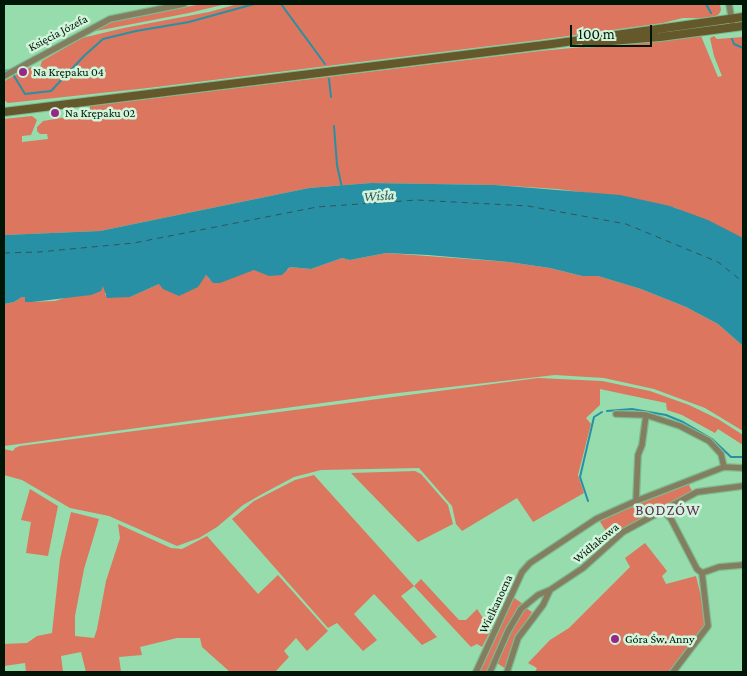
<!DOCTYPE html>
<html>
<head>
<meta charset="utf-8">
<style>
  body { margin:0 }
  #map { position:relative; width:747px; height:676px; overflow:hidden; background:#96dcad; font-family:"Crimson Pro",serif }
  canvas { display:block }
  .frame { position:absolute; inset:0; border:5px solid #001707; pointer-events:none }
  .scale { position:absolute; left:570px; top:25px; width:82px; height:22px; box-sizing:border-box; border:2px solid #001707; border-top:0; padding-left:6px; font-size:15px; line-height:18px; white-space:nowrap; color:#001707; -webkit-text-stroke:4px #d1f4db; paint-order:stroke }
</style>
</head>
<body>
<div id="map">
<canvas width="747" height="676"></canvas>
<div class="frame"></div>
<div class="scale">100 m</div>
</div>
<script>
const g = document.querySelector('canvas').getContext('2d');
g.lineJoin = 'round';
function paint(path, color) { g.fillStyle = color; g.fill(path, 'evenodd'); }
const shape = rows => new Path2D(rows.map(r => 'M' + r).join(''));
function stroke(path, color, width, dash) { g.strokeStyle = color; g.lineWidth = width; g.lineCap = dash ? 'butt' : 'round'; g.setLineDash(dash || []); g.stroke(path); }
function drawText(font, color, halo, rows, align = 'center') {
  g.font = font + ' "Crimson Pro",serif'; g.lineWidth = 5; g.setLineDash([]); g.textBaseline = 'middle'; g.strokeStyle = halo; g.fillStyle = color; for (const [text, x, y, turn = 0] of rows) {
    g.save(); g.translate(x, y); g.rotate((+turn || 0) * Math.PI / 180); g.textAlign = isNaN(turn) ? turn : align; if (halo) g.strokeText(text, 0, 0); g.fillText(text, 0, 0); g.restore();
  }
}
paint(shape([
  [202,4,226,4,189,13,96,31,96,29,120,19],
  [238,4,720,4,721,10,719,14,712,18,683,18,663,23,539,40,148,88,8,103,4,100,4,83,6,80,31,67,34,70,40,67,42,61,82,38,124,28,209,12],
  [701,36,718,77,722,76,714,56,710,38,714,36,717,39,743,37,743,241,676,208,636,199,557,189,495,185,371,183,309,188,100,231,4,235,4,119,32,116,37,120,31,135,22,136,22,142,48,139,47,134,40,134,37,131,37,127,43,121,86,114,90,111,90,106,540,51],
  [386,253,509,262,550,268,582,276,598,276,641,289,686,307,718,324,743,346,743,431,705,408,654,389,604,378,555,375,389,394,4,446,4,304,14,302,22,297,25,297,26,302,55,301,103,286,106,288,105,295,130,297,159,284,206,275,210,280,254,270,288,270,290,267,311,269,342,258,350,260],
  [538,378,602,381,650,391,689,405,718,419,743,435,743,445,718,429,715,433,682,415,667,410,666,403,600,389,600,405,586,418,591,424,578,475,584,493,533,522,517,498,462,531,456,524,452,506,419,468,321,470,294,477,264,493,243,505,217,527,199,538,177,546,109,516,70,508,22,480,4,475,4,449,13,451,15,448,20,446],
  [415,471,421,474,448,505,453,524,418,542,351,473],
  [314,475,414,586,421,579,459,620,466,620,477,609,491,630,482,647,477,644,471,647,414,586,401,596,437,637,422,645,374,594,354,614,377,640,363,651,337,623,328,628,232,519,254,501,295,480],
  [701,477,689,485,692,491,625,528,612,541,599,520,683,482],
  [30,489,58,506,48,556,26,553,31,522,21,520],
  [71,512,99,519,84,569,75,616,75,636,94,638,97,629,106,581,120,538,118,524,171,548,182,549,207,536,258,594,278,575,328,631,307,651,296,638,284,651,289,657,275,672,230,672,202,647,200,638,177,638,140,647,142,655,119,657,121,672,86,672,81,652,61,656,63,672,26,672,25,663,4,666,4,644,27,643,37,636,52,633,60,559],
  [645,543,667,571,662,576,666,584,696,576,705,613,704,629,671,672,535,672,537,668,528,663,550,640,569,628,630,567,625,558],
  [513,597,523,604,487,672,480,672],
  [526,608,532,612,517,637,506,669,497,663,509,632]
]), '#dc765e');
paint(shape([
  [371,183,495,185,620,195,670,206,708,220,743,238,743,346,718,324,686,307,641,289,598,276,582,276,550,268,509,262,428,255,386,253,350,260,342,258,311,269,290,267,282,275,269,276,254,270,220,283,213,283,206,275,198,287,179,296,163,289,159,284,130,297,107,298,103,286,101,291,91,295,32,302,25,302,25,297,22,297,14,302,4,304,4,235,100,231,309,188]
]), '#2790a5');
stroke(shape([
  [281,4,325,64],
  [706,4,711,13],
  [732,39,734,44,743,48],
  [4,71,10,70],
  [14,76,25,94,51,91,85,55,103,39,136,31,189,22,254,4],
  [329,79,331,97],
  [334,126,337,165,342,188],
  [607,411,632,409,666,415,683,422,712,439,731,457,743,457],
  [588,501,580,477,594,417,602,412]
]), '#2790a5', 2);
stroke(shape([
  [4,253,39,252,134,243,317,207,417,200,528,206,626,224,718,262,743,282]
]), '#34535a', 1, [6, 5]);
const minor = shape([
  [729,4,733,27],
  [4,76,110,19,184,4],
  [616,414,646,415,680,426,709,441,721,454,724,467],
  [636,501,638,455,642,445,646,415],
  [662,509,671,519,697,569,702,573],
  [702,573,719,567,743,565],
  [476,672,522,572,530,563,596,519,636,501,724,467,743,468],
  [490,672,508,631,521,609,538,595,550,590],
  [507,672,518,638,543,605,550,590,583,568,623,532,697,492,743,486],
  [673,672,708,626,702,573]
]);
const secondary = shape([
  [586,43,660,37,743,26],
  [4,112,552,44,743,17]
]);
stroke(minor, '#7bb98f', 8);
stroke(secondary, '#7bb98f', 10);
stroke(minor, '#857d60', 5.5);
stroke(secondary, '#65582b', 8);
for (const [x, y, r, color] of [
  [23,72,5,"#972888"],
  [55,113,5,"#972888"],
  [615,639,5,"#972888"]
]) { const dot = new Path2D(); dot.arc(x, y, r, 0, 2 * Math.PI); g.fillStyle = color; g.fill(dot); stroke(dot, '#d1f4db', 2); }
drawText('12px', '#001707', '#d1f4db', [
  ["Księcia Józefa",58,33,-28],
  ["Widłakowa",596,543,-40],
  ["Wielkanocna",496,604,-65]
]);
drawText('12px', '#001707', '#d1f4db', [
  ["Na Krępaku 04",33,72],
  ["Na Krępaku 02",65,113],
  ["Góra Św. Anny",625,639]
], 'left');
drawText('italic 14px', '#34535a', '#d1f4db', [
  ["Wisła",379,196,-4]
]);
g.letterSpacing = '1px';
drawText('15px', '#602a57', '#d1f4db', [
  ["BODZÓW",668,510]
]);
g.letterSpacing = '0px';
</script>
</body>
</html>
